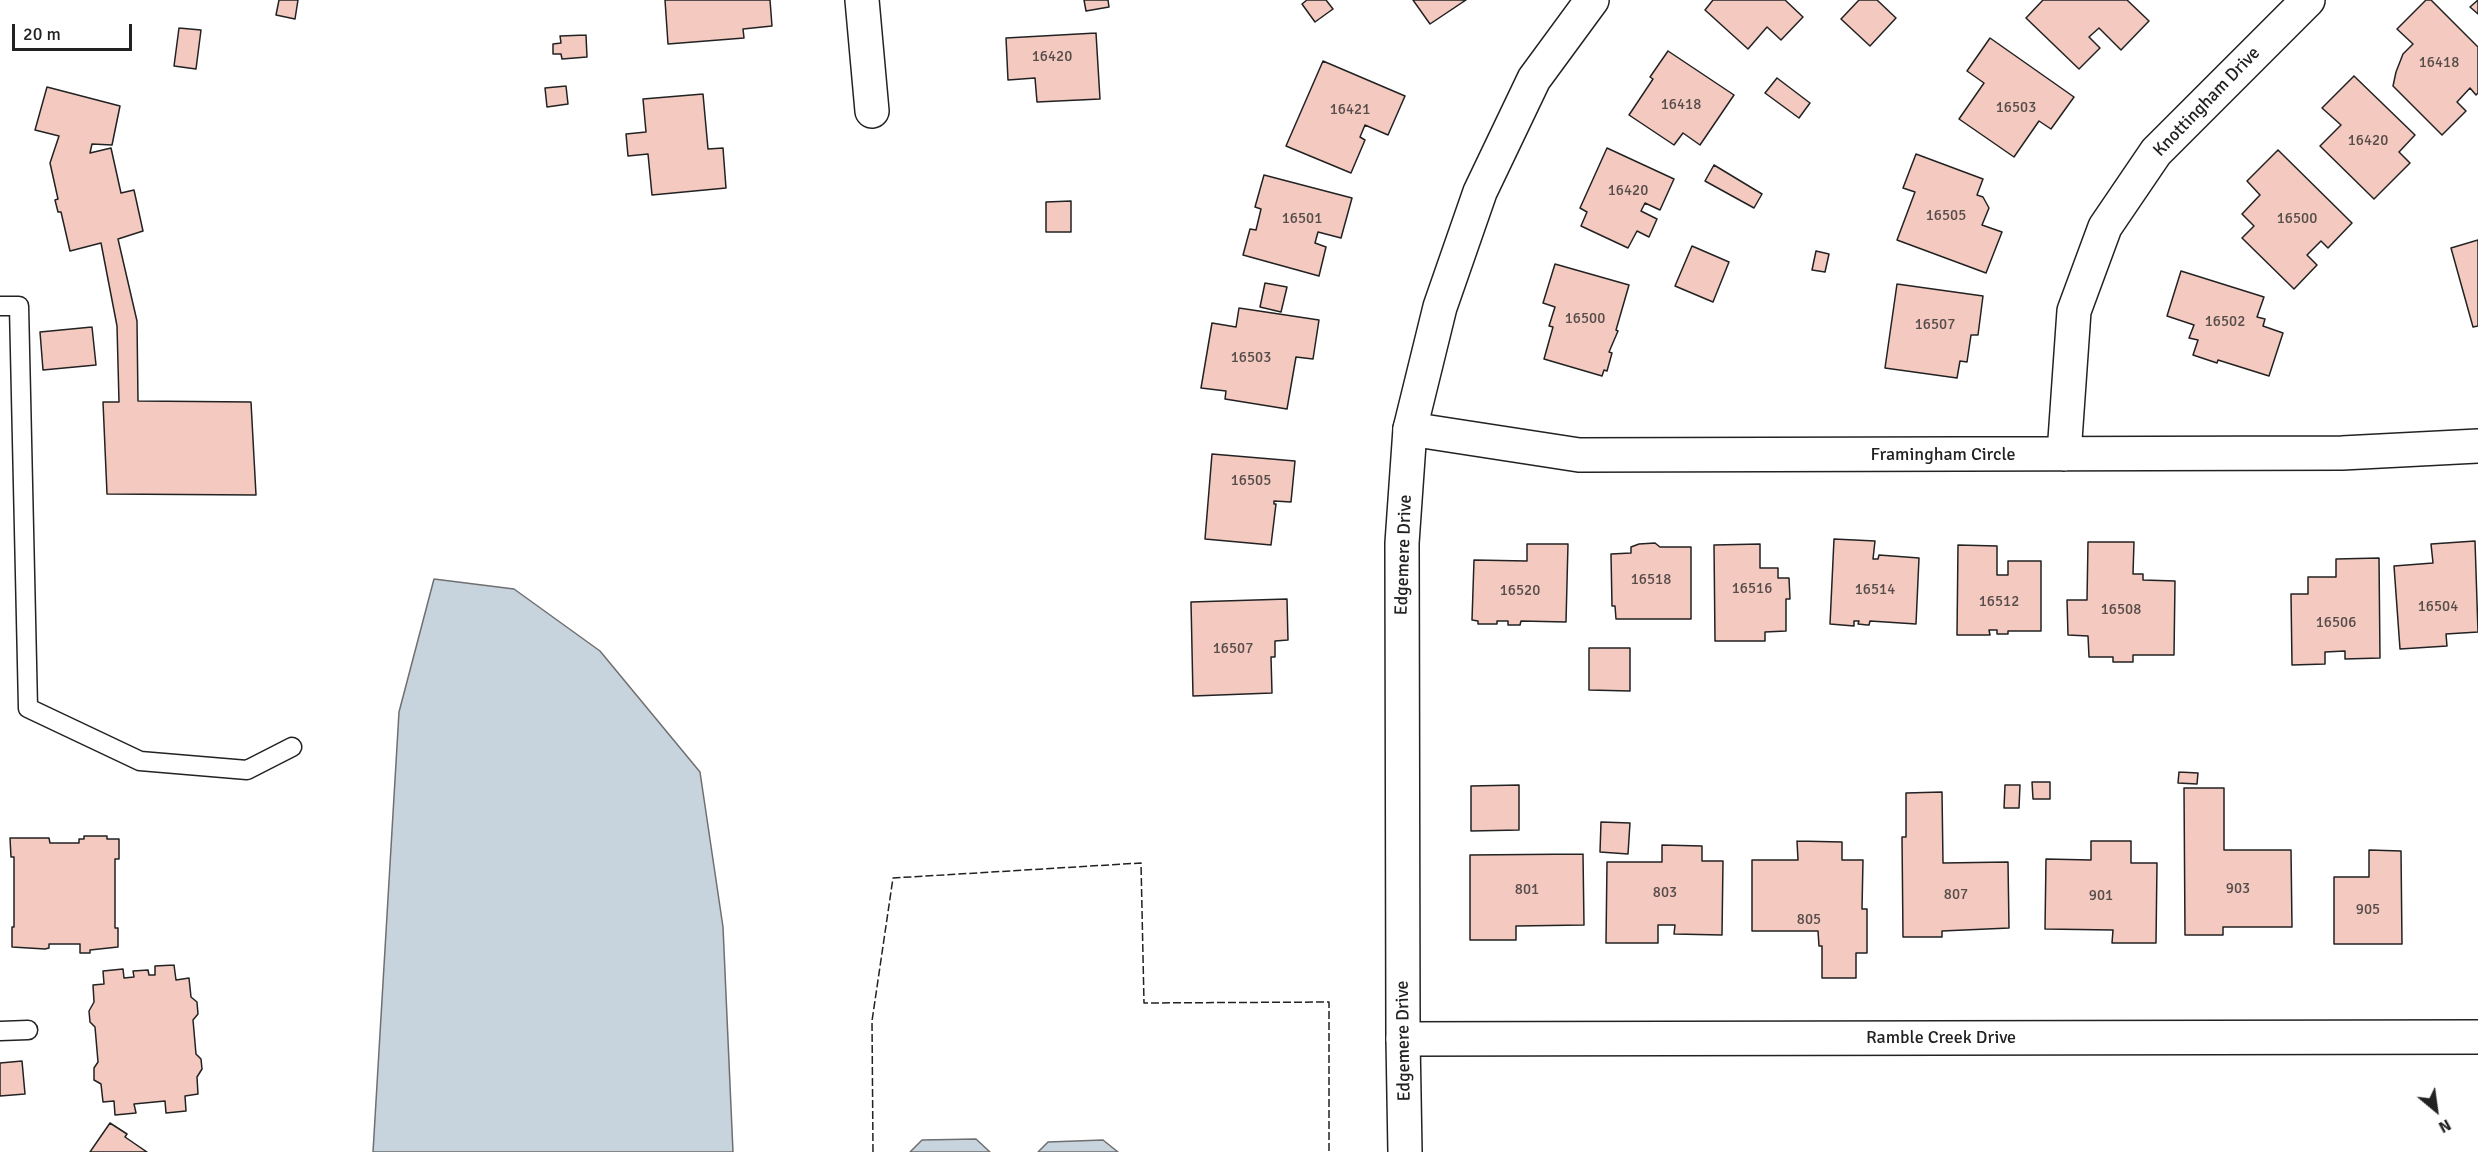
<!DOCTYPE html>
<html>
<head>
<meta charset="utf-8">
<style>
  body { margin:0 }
  #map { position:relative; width:2478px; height:1152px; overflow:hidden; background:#fff; font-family:Signika,sans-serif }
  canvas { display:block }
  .north { position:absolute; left:2406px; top:1080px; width:60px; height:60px; -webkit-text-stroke:4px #fff; paint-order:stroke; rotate:151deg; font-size:16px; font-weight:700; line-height:24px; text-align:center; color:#222 }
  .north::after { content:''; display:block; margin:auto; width:21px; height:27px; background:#222; clip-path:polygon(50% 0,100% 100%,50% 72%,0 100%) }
  .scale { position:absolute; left:12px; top:24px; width:120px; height:27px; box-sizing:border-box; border:3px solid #222; border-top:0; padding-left:8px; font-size:18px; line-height:21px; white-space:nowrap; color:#222; -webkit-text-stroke:4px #fff; paint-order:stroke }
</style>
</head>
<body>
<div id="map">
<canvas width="2478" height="1152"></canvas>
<div class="north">N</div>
<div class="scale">20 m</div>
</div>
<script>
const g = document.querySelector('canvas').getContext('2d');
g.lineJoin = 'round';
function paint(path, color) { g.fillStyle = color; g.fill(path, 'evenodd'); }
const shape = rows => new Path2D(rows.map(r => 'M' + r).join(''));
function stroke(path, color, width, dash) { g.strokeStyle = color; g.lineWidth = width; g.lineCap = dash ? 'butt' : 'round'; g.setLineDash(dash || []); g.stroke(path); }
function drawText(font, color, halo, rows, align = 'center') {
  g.font = font + ' Signika,sans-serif'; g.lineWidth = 4.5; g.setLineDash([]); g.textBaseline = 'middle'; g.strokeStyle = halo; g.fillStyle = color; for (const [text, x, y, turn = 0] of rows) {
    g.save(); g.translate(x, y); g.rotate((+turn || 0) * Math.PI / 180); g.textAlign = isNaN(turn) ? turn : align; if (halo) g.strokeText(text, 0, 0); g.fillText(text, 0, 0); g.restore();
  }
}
const water = shape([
  [434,579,514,589,600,651,700,772,723,927,733,1152,373,1152,399,712,434,579],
  [976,1139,990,1152,910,1152,922,1140,976,1139],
  [1103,1140,1118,1152,1038,1152,1048,1142,1103,1140]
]);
paint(water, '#c7d3dd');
stroke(water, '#6f6f6f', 1.5);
const building = shape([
  [279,0,298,0,295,19,276,15,279,0],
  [665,0,770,0,772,26,743,29,744,38,668,44,665,0],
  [1084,0,1108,0,1109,7,1086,11,1084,0],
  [1307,0,1326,0,1333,9,1315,22,1302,4,1307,0],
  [1413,0,1466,0,1430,24,1413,0],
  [1713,0,1785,0,1803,17,1781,40,1767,27,1748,49,1705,10,1713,0],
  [1859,0,1877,0,1896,18,1870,46,1841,19,1859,0],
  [2043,0,2127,0,2149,21,2121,50,2099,28,2089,37,2100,48,2079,69,2026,18,2043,0],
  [2426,0,2431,0,2478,47,2478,93,2476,95,2470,88,2457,102,2466,111,2442,135,2393,86,2396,72,2403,54,2413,44,2397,29,2426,0],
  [2478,0,2478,14,2470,7,2478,0],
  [179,28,201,30,196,69,174,66,179,28],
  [1096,33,1100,99,1037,102,1035,78,1008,80,1006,38,1096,33],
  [586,35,587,57,562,59,561,54,553,54,553,44,561,43,560,36,586,35],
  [1990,38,2074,97,2051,129,2039,121,2014,157,1959,119,1984,83,1967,71,1990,38],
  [1668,51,1734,95,1700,145,1683,133,1674,145,1629,115,1653,79,1650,77,1668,51],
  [1323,61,1405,96,1388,135,1365,125,1360,137,1365,140,1351,173,1286,146,1323,61],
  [2354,76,2415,135,2399,152,2410,163,2374,199,2320,146,2341,125,2322,108,2354,76],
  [1777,78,1810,103,1799,118,1765,93,1777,78],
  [566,86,568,104,547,107,545,88,566,86],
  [47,87,120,106,112,145,92,144,90,153,111,148,121,193,134,190,143,231,118,239,137,321,138,401,251,402,256,495,107,494,103,402,119,402,117,326,101,243,70,251,61,212,58,212,55,200,58,199,50,163,59,136,35,130,47,87],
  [703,94,708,149,723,148,726,188,652,195,648,154,628,156,626,134,646,132,643,99,703,94],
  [1607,148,1674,179,1660,210,1645,203,1641,211,1657,219,1649,237,1637,231,1628,248,1581,226,1587,212,1580,208,1607,148],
  [2278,150,2352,223,2328,248,2321,241,2307,255,2317,265,2294,289,2242,238,2254,226,2242,214,2260,195,2247,181,2278,150],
  [1916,154,1983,179,1977,195,1983,197,1989,208,1982,225,2002,232,1986,273,1897,240,1915,192,1903,188,1916,154],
  [1714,165,1762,194,1754,208,1705,181,1714,165],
  [1264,175,1352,198,1341,238,1318,232,1315,243,1326,247,1319,276,1243,255,1250,229,1256,230,1261,209,1255,207,1264,175],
  [1071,201,1071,232,1046,232,1046,202,1071,201],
  [2478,240,2478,326,2473,327,2451,248,2478,240],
  [1692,246,1729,262,1713,302,1675,286,1692,246],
  [1816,251,1829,254,1825,272,1812,270,1816,251],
  [1555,264,1629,285,1616,330,1618,331,1609,352,1612,353,1607,371,1604,370,1602,376,1544,359,1553,327,1549,326,1555,307,1543,303,1555,264],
  [2181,271,2264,297,2257,317,2265,319,2263,326,2283,333,2269,376,2218,360,2217,363,2193,355,2198,340,2189,338,2194,325,2167,316,2181,271],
  [1265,283,1287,287,1281,312,1260,307,1265,283],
  [1897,284,1983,296,1978,335,1971,335,1967,362,1960,361,1957,378,1885,368,1897,284],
  [1239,308,1319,320,1313,359,1296,357,1287,409,1225,399,1226,391,1201,388,1212,323,1236,327,1239,308],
  [92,327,96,365,43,370,40,332,92,327],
  [1212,454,1295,461,1291,502,1274,501,1274,504,1276,504,1271,545,1205,539,1212,454],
  [1834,539,1875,541,1873,559,1878,559,1879,555,1919,558,1916,624,1870,621,1869,625,1867,625,1858,624,1859,621,1854,621,1854,626,1830,624,1834,539],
  [2475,541,2478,632,2446,634,2447,646,2400,649,2394,566,2433,563,2431,544,2475,541],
  [2088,542,2134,542,2133,574,2143,574,2143,580,2175,581,2174,655,2133,655,2133,662,2113,662,2113,657,2089,657,2088,636,2068,635,2067,600,2087,600,2088,542],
  [1655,543,1660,547,1691,547,1691,619,1616,619,1615,606,1612,606,1611,554,1631,553,1631,547,1639,544,1655,543],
  [1527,544,1568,544,1566,622,1521,621,1520,625,1508,625,1508,621,1497,621,1497,624,1478,624,1478,621,1472,620,1474,560,1527,561,1527,544],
  [1760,544,1760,568,1778,568,1778,578,1789,578,1790,599,1786,599,1786,631,1765,632,1765,641,1715,641,1714,545,1760,544],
  [1958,545,1997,546,1997,575,2008,575,2008,561,2041,561,2041,631,2008,631,2008,634,1997,634,1997,630,1989,630,1990,635,1957,635,1958,545],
  [2379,558,2380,658,2345,659,2345,651,2325,652,2325,664,2292,665,2291,594,2308,594,2308,577,2336,577,2336,559,2379,558],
  [1287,599,1288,640,1275,641,1275,657,1271,657,1272,693,1193,696,1191,602,1287,599],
  [1589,648,1630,648,1630,691,1589,690,1589,648],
  [2179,772,2198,773,2197,784,2178,783,2179,772],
  [2032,782,2050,782,2050,799,2033,799,2032,782],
  [1519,785,1519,830,1471,831,1471,786,1519,785],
  [2005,785,2020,785,2019,808,2004,808,2005,785],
  [2184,788,2224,788,2224,850,2291,850,2292,927,2223,927,2223,935,2185,935,2184,788],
  [1942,792,1943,863,2008,862,2009,928,1942,931,1942,937,1903,937,1902,837,1906,837,1906,793,1942,792],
  [1601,822,1630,823,1628,854,1600,852,1601,822],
  [84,836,107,836,107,839,119,839,119,859,115,859,115,928,118,928,118,947,90,950,90,953,80,953,80,944,49,944,49,948,45,949,12,947,12,927,14,927,14,857,11,857,10,838,49,838,50,843,79,843,79,839,84,839,84,836],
  [1797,841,1842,842,1842,860,1863,860,1862,909,1867,909,1867,953,1856,953,1856,978,1822,978,1822,946,1819,946,1818,931,1752,931,1752,860,1798,860,1797,841],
  [2091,841,2131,841,2131,863,2157,863,2156,943,2112,943,2113,930,2045,929,2046,859,2091,860,2091,841],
  [1662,845,1702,846,1702,861,1723,861,1722,935,1674,934,1675,925,1658,925,1658,943,1606,943,1607,862,1662,862,1662,845],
  [2369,850,2401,851,2402,944,2334,944,2334,877,2369,877,2369,850],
  [1583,854,1584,925,1516,926,1516,940,1470,940,1470,855,1583,854],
  [174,965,176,980,189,978,191,997,197,1002,198,1014,193,1020,196,1054,201,1059,202,1069,197,1077,198,1094,185,1096,186,1111,166,1113,165,1101,134,1104,136,1113,115,1115,114,1101,103,1102,101,1084,94,1080,94,1068,98,1062,95,1027,90,1022,89,1011,94,1002,93,985,104,984,103,971,123,969,124,978,134,977,133,971,148,970,149,975,155,975,155,966,174,965],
  [22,1061,25,1094,0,1096,0,1063,22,1061],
  [110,1123,127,1134,125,1137,147,1152,90,1152,110,1123]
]);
paint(building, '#f3c9c0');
stroke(building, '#222', 1.5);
const service = shape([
  [0,306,19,306,28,708,140,761,247,770,292,747],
  [0,1031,28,1030]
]);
const minor = shape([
  [862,0,872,111],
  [1410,429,1579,455,2342,453,2478,446],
  [2064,454,2074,311,2105,227,2156,152,2308,0],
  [1405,1152,1403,1039,2478,1037]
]);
const tertiary = shape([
  [1403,1039,1402,543,1410,429,1440,307,1480,192,1534,79,1592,0]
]);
stroke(service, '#222', 21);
stroke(minor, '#222', 36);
stroke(tertiary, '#222', 36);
stroke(service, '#fff', 18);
stroke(minor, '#fff', 33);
stroke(tertiary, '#fff', 33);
stroke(shape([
  [873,1152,872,1021,893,878,1141,863,1144,1003,1329,1002,1329,1152]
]), '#222', 1.5, [8, 3]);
drawText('15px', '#564c4a', null, [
  ["16420",1052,57],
  ["16418",2439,63],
  ["16418",1681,105],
  ["16503",2016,108],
  ["16421",1350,110],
  ["16420",2368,141],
  ["16420",1628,191],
  ["16505",1946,216],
  ["16501",1302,219],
  ["16500",2297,219],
  ["16500",1585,319],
  ["16502",2225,322],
  ["16507",1935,325],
  ["16503",1251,358],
  ["16505",1251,481],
  ["16518",1651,580],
  ["16516",1752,589],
  ["16514",1875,590],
  ["16520",1520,591],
  ["16512",1999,602],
  ["16504",2438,607],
  ["16508",2121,610],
  ["16506",2336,623],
  ["16507",1233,649],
  ["903",2238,889],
  ["801",1527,890],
  ["803",1665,893],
  ["807",1956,895],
  ["901",2101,896],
  ["905",2368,910],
  ["805",1809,920]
]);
drawText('18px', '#222', '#fff', [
  ["Knottingham Drive",2207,102,-46],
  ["Framingham Circle",1943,455],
  ["Edgemere Drive",1404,555,-88],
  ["Ramble Creek Drive",1941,1038],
  ["Edgemere Drive",1404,1041,-91]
]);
</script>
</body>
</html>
